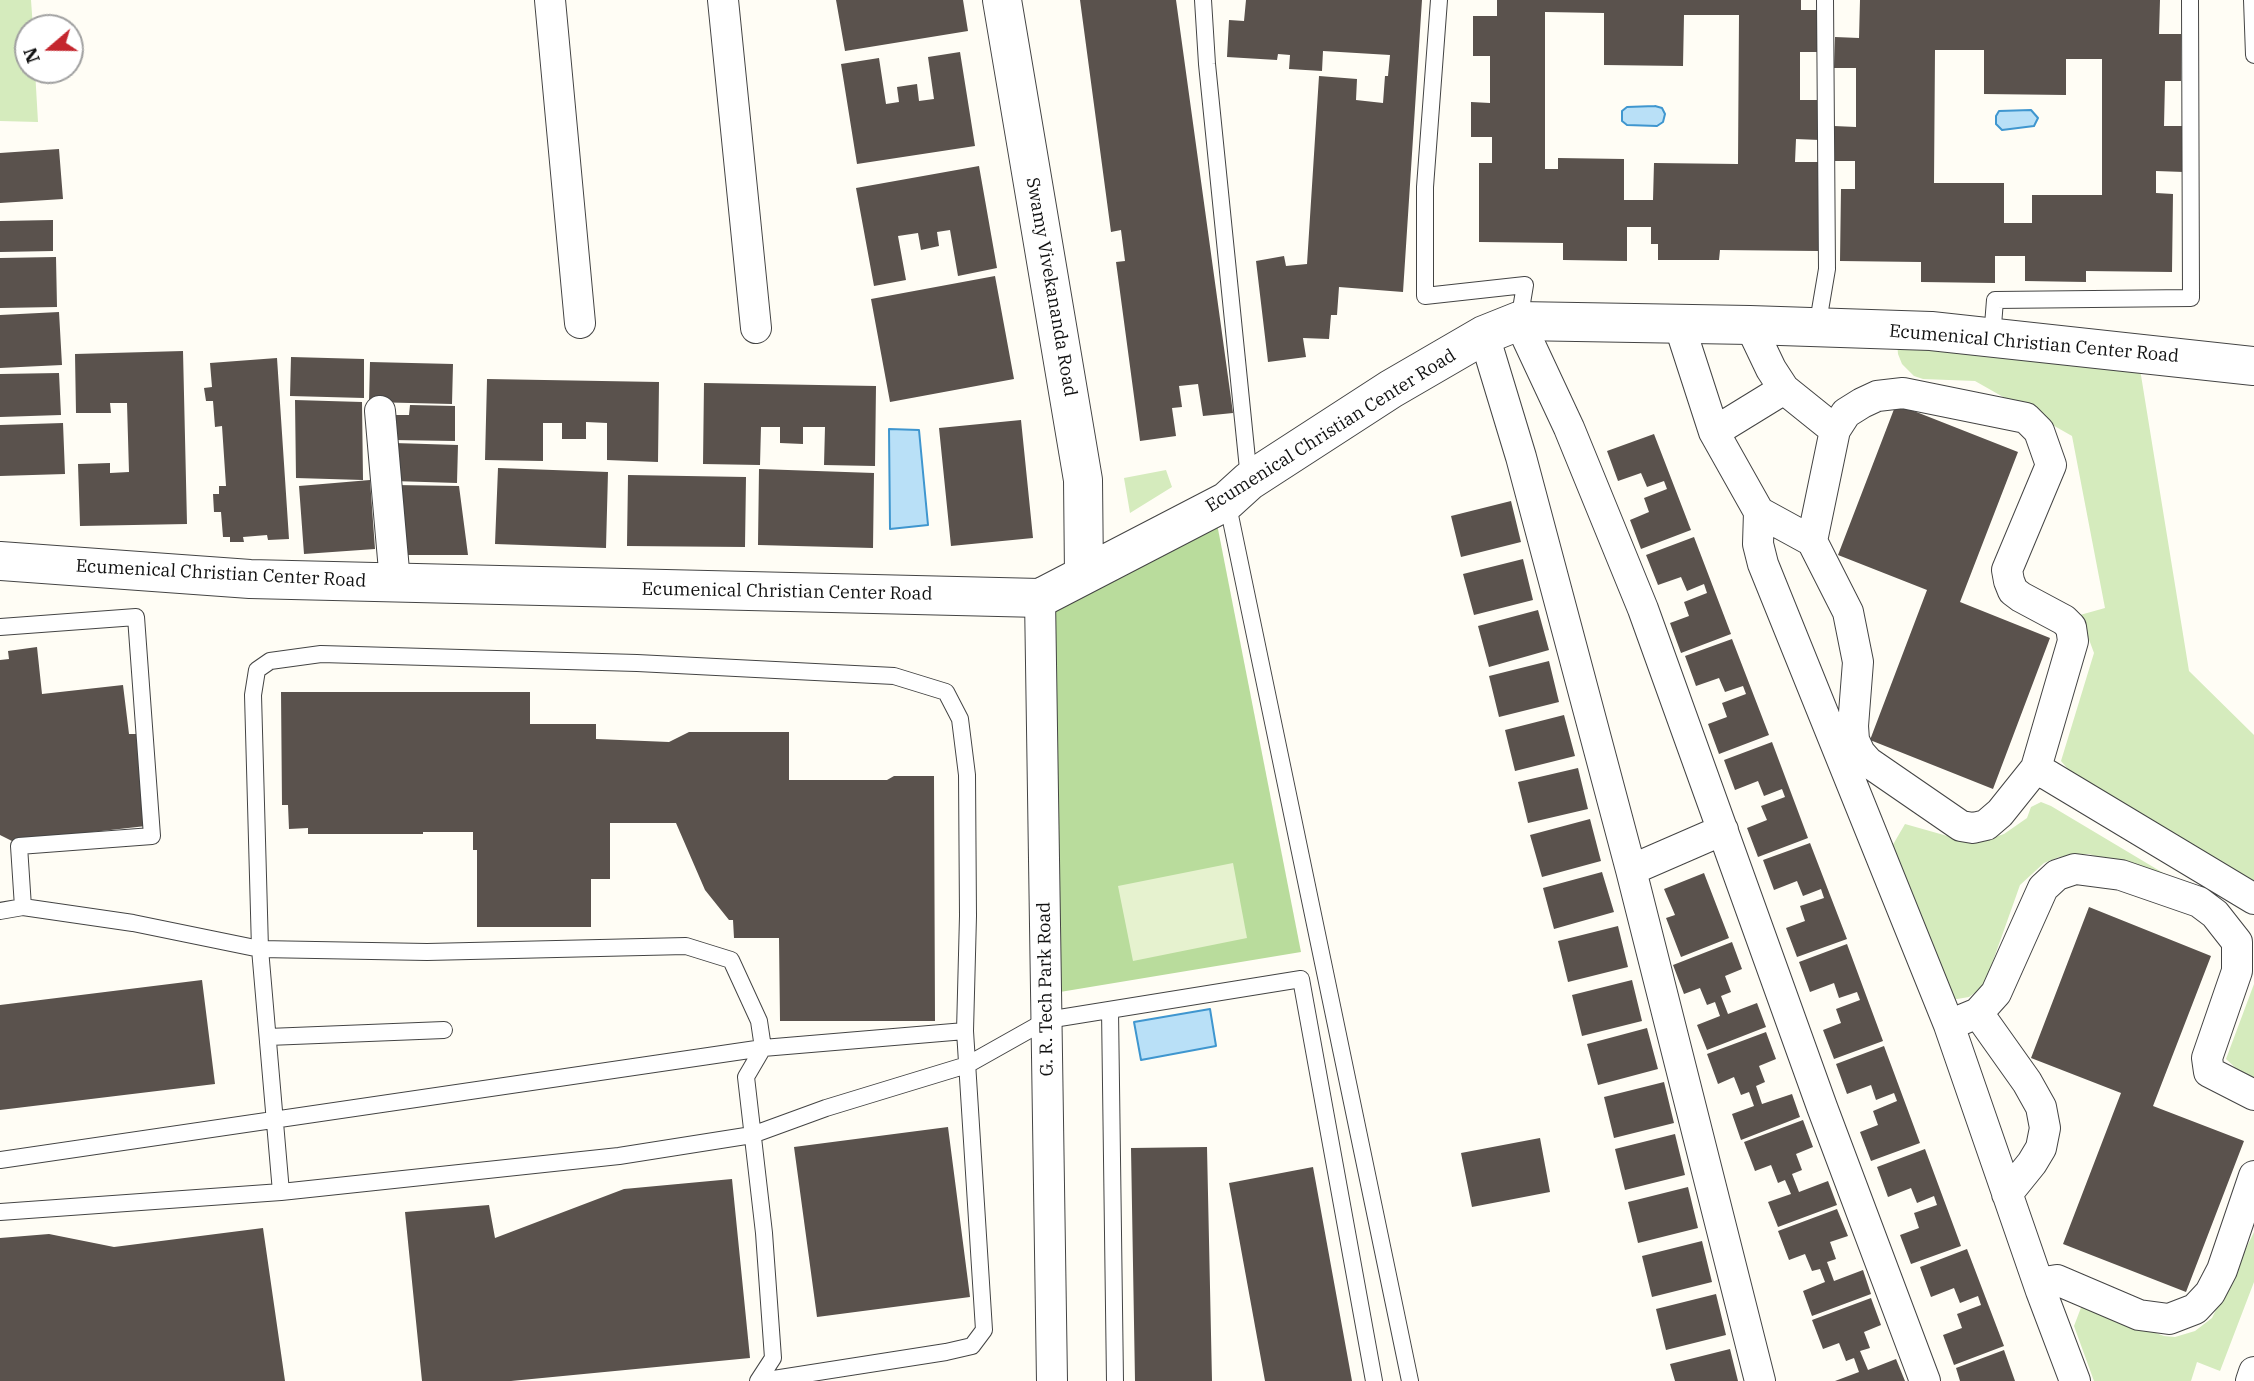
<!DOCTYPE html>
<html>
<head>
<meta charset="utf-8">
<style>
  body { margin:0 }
  #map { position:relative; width:2254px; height:1381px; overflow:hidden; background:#fffdf5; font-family:"IBM Plex Serif",serif }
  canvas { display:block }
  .north { position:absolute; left:14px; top:14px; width:70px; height:70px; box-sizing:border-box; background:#fff; border:2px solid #a0a0a0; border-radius:50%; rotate:250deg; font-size:19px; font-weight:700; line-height:28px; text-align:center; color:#111 }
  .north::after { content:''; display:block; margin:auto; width:24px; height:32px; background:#c4262e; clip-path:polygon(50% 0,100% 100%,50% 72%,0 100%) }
</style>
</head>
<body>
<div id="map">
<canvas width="2254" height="1381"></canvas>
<div class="north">N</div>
</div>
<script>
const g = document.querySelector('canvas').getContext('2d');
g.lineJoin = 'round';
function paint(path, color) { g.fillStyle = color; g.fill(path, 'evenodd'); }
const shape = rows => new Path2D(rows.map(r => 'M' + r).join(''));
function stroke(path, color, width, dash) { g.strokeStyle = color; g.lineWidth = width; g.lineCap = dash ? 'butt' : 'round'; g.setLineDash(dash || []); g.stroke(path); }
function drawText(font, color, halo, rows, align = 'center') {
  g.font = font + ' "IBM Plex Serif",serif'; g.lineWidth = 7; g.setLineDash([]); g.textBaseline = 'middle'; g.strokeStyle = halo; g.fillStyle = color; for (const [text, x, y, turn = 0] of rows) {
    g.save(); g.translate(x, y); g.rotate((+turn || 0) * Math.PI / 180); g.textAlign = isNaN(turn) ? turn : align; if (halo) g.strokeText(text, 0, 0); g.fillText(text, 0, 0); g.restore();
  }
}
paint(shape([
  [0,0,31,0,33,28,28,28,28,70,35,70,38,122,0,121],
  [1897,342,2139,363,2189,671,2254,735,2254,886,2079,782,2061,761,2094,653,2080,615,2105,608,2072,436,1975,381,1923,379,1914,376,1902,364,1898,354],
  [1166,470,1172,487,1130,513,1124,478],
  [2041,802,2051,806,2180,883,2089,854,2059,857,2044,863,2020,885,1984,986,1969,997,1951,1000,1891,848,1905,824,1958,839,1989,839,2004,834,2027,818,2031,807],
  [2254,984,2254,1079,2240,1072,2226,1059],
  [2254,1232,2254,1282,2220,1371,2197,1362,2191,1381,2094,1381,2074,1326,2082,1305,2164,1336,2175,1337,2195,1331,2212,1318]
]), '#d5ebbd');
paint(shape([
  [1217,524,1301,952,1060,992,1053,609]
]), '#b9dc9c');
paint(shape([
  [1233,863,1247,938,1133,961,1118,886]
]), '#e6f2cf');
const water = shape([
  [1655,106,1662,108,1665,114,1663,122,1657,126,1627,125,1622,121,1622,111,1627,107,1655,106],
  [2031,110,2038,118,2034,126,2002,130,1996,124,1996,116,1999,111,2031,110],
  [889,429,919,430,928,525,890,529,889,429],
  [1210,1009,1216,1046,1141,1060,1134,1022,1210,1009]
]);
paint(water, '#b9e0f7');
stroke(water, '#3f96cf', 2);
paint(shape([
  [836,0,963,0,968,31,845,51],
  [1080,0,1176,0,1233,413,1203,416,1198,384,1179,386,1182,407,1172,408,1176,436,1140,441,1116,262,1125,261,1121,230,1111,232],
  [1246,0,1422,0,1403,292,1339,287,1337,315,1331,315,1329,339,1303,338,1306,357,1268,362,1256,261,1284,256,1286,266,1307,264,1319,76,1357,79,1356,100,1383,103,1385,76,1388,76,1390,55,1323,51,1322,71,1289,69,1290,55,1278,54,1277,60,1227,57,1229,20,1244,21],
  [1497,0,1801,0,1801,10,1820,10,1819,52,1800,52,1800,100,1820,100,1820,140,1796,139,1795,162,1819,162,1818,251,1720,250,1719,260,1658,260,1658,244,1651,244,1651,227,1627,227,1627,261,1563,260,1563,243,1479,242,1479,163,1492,163,1492,137,1471,137,1471,102,1490,103,1490,56,1473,56,1473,16,1497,16],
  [1545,12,1604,13,1604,65,1683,66,1684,15,1739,15,1738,164,1654,163,1653,200,1624,200,1624,159,1558,158,1558,169,1545,169],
  [1860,0,2160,0,2159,34,2181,34,2181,81,2165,81,2164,126,2184,126,2184,172,2156,171,2156,193,2173,194,2172,272,2086,271,2086,282,2025,281,2025,256,1995,256,1995,283,1921,282,1921,262,1840,261,1841,189,1855,189,1855,161,1834,161,1834,126,1856,127,1856,68,1834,68,1835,37,1859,38],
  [1935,50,1984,50,1984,94,2066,95,2066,59,2102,59,2102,195,2032,195,2032,223,2004,223,2004,183,1934,183],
  [960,52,975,146,857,164,841,64,879,58,886,104,899,102,897,87,917,84,919,101,934,99,928,57],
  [59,149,63,199,0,203,0,153],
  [979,166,997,268,958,276,950,230,937,232,939,246,921,250,918,233,898,236,906,280,874,286,856,188],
  [53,220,53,251,0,252,0,221],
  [56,257,57,307,0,308,0,258],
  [995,276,1014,379,890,402,871,299],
  [59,312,62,365,0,368,0,315],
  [183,351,187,524,80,526,78,464,110,463,110,473,129,472,127,403,110,403,111,413,76,413,75,354],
  [291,357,364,359,364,398,290,396],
  [277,358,289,539,268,540,267,535,243,537,244,542,230,542,230,537,223,537,221,512,214,512,213,494,219,494,219,486,226,486,222,426,215,427,213,401,206,401,204,388,212,387,210,363],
  [370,362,453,364,452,404,369,402],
  [59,373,61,415,0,417,0,374],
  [487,379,659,382,658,462,607,460,607,423,586,422,586,439,562,439,562,423,543,423,543,461,485,460],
  [704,383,876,386,875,466,824,465,825,427,803,427,803,444,780,443,780,427,761,427,760,465,703,464],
  [295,400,362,402,363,480,296,478],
  [1896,404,2018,452,1960,602,2050,638,1993,789,1870,740,1927,590,1838,555],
  [410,405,455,406,455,441,393,440,393,415,409,415],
  [1021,420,1033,538,951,546,939,428],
  [63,423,65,474,0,476,0,425],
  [1654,434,1691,530,1641,549,1630,520,1649,512,1644,498,1667,489,1664,481,1647,487,1641,473,1618,481,1607,451],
  [394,443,458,445,457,483,393,481],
  [498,468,608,472,606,548,495,544],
  [759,469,874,473,873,548,758,545],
  [628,475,746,477,745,547,627,546],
  [370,480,375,549,304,554,299,486],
  [395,485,459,486,468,555,401,555],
  [1511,501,1521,542,1461,557,1451,516],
  [1694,537,1731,634,1681,653,1670,623,1689,616,1684,602,1707,593,1704,584,1687,591,1681,577,1658,585,1646,555],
  [1523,559,1533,600,1474,615,1463,574],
  [1538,610,1549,650,1489,667,1478,626],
  [1732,639,1769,735,1719,754,1708,724,1727,717,1722,703,1746,694,1743,686,1725,692,1719,678,1696,686,1685,656],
  [37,647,42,694,123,685,129,734,136,734,146,826,12,841,0,835,0,660,9,659,8,651],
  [1549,661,1559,702,1499,717,1489,676],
  [281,692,530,692,530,724,596,724,596,739,669,742,689,732,789,732,789,780,887,780,894,776,934,776,935,1021,780,1021,779,938,734,938,733,920,729,920,705,890,676,823,610,823,610,879,591,879,591,927,477,927,477,850,473,850,473,832,423,832,423,834,308,834,308,828,289,829,288,805,282,805],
  [1564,715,1575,756,1515,771,1505,730],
  [1772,742,1808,838,1758,857,1747,828,1767,820,1761,806,1785,797,1782,789,1764,796,1758,781,1735,790,1724,760],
  [1578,768,1588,809,1528,823,1518,782],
  [1590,819,1601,861,1542,877,1530,835],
  [1810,843,1847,939,1797,957,1786,928,1805,921,1800,906,1824,898,1821,889,1803,896,1797,881,1774,890,1763,860],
  [1602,872,1614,912,1554,929,1543,888],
  [1704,873,1729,938,1681,957,1666,918,1675,915,1664,889],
  [2089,907,2211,956,2153,1106,2244,1141,2186,1292,2063,1244,2121,1093,2031,1058],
  [1618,926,1628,967,1568,982,1558,941],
  [1732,942,1742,969,1725,976,1731,992,1721,996,1728,1014,1757,1003,1766,1027,1707,1050,1697,1025,1720,1016,1715,1002,1707,1005,1700,988,1684,994,1673,965],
  [1847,944,1883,1041,1834,1059,1823,1030,1841,1023,1836,1009,1860,1000,1857,992,1839,998,1834,983,1810,992,1799,962],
  [202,980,215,1084,0,1110,0,1005],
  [1632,980,1642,1021,1582,1036,1572,995],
  [1647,1028,1658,1069,1598,1085,1587,1044],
  [1766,1032,1776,1059,1759,1066,1765,1082,1756,1086,1762,1104,1792,1094,1800,1117,1741,1140,1732,1114,1754,1106,1749,1092,1741,1095,1734,1077,1718,1084,1707,1054],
  [1884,1046,1920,1143,1871,1161,1860,1132,1878,1125,1873,1111,1897,1101,1894,1093,1876,1100,1871,1085,1847,1094,1836,1064],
  [1664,1082,1674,1123,1614,1138,1604,1097],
  [1803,1120,1813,1147,1796,1154,1802,1170,1792,1174,1799,1192,1828,1181,1837,1205,1778,1227,1768,1202,1791,1194,1785,1180,1778,1183,1771,1165,1755,1171,1744,1142],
  [948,1127,970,1297,817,1317,794,1147],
  [1675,1134,1685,1175,1625,1190,1615,1149],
  [1540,1138,1550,1192,1472,1207,1461,1153],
  [1207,1147,1212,1381,1135,1381,1131,1148],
  [1925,1149,1961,1246,1911,1264,1900,1235,1919,1228,1914,1213,1937,1205,1934,1196,1917,1203,1911,1188,1888,1197,1877,1167],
  [1313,1167,1352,1381,1265,1381,1229,1183],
  [732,1179,750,1358,511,1381,422,1381,405,1212,489,1205,495,1238,624,1189],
  [1688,1187,1698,1228,1638,1243,1628,1202],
  [1837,1209,1848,1236,1830,1242,1836,1259,1827,1262,1834,1281,1863,1270,1871,1294,1812,1316,1803,1291,1825,1282,1820,1269,1812,1271,1805,1254,1789,1260,1778,1231],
  [263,1228,285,1381,0,1381,0,1238,49,1234,114,1247],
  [1702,1241,1712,1282,1652,1297,1642,1256],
  [1967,1249,2004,1346,1954,1365,1943,1335,1962,1328,1957,1314,1981,1305,1978,1296,1960,1303,1954,1288,1931,1297,1920,1267],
  [1716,1294,1726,1335,1666,1350,1656,1309],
  [1871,1298,1881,1325,1864,1332,1870,1348,1860,1351,1868,1370,1896,1359,1905,1381,1835,1381,1859,1372,1854,1358,1846,1361,1839,1343,1823,1349,1812,1320],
  [1730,1349,1738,1381,1675,1381,1670,1364],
  [2004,1350,2015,1381,1960,1381,1956,1368]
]), '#5a524d');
const service = shape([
  [1203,0,1207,64,1249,479],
  [1439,0,1425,187,1425,296,1525,285,1519,321],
  [2252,0,2254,55],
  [1817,328,1827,269,1825,0],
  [1992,338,1995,300,2191,298,2190,0],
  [1227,501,1410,1381],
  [0,627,136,617,152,836,19,846,23,907],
  [0,911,23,907,133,923,260,949,427,952,686,946,731,960,759,1021,763,1048,746,1077,764,1233,773,1358,758,1381],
  [1110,1010,1115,1381],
  [268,1037,444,1030],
  [0,1160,763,1048,965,1031],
  [281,1192,619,1156,752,1135,826,1108,967,1065,1047,1020,1301,979,1374,1381],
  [0,1212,281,1192,260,949,253,695,257,670,270,661,321,654,637,663,894,676,946,692,960,719,967,775,968,916,965,1031,984,1330,972,1346,946,1352,761,1381]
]);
const minor = shape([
  [550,0,580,323],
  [723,0,756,328],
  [1519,321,1569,428,1643,609,1822,1107,1925,1381],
  [1679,324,1714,432,1759,512,1812,541,1848,612,1858,662,1853,726,1854,740,1860,753,1868,762,1961,826,1973,828,1986,825,2000,813,2036,768,2073,641,2071,627,2064,620,2021,597,2013,591,2009,581,2007,570,2051,465,2039,431,2026,418,1903,393,1877,396,1862,403,1846,413,1835,430,1812,541],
  [1750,325,1771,369,1784,389,1835,430],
  [1484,335,1521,457,1631,870,1760,1381],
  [380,411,395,582],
  [1714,432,1784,389],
  [1759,512,1758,544,1763,564,1949,1025,2041,1291,2075,1381],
  [1040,598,1052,1381],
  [2036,768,2254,899],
  [1631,870,1723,830],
  [1978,1013,2027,1082,2041,1107,2045,1128,2041,1148,2032,1163,2007,1194],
  [1949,1025,1978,1013,1996,993,2043,888,2057,875,2075,869,2121,875,2199,902,2215,914,2237,942,2237,971,2207,1058,2209,1072,2254,1095],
  [2039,1283,2057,1280,2139,1315,2169,1319,2195,1309,2210,1293,2222,1270,2254,1176],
  [2251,1381,2254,1372]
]);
const tertiary = shape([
  [1002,0,1083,480,1084,575],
  [0,561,250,579,1040,598,1227,501,1249,481,1391,389,1484,335,1519,321,1750,325,1931,331,2254,366]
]);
stroke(service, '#444', 18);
stroke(minor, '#444', 32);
stroke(tertiary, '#444', 40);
stroke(service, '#fff', 16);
stroke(minor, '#fff', 30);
stroke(tertiary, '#fff', 38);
drawText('18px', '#111', '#fff', [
  ["Swamy Vivekananda Road",1051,287,80],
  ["Ecumenical Christian Center Road",2034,344,5],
  ["Ecumenical Christian Center Road",1331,431,-32],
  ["Ecumenical Christian Center Road",221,574,3],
  ["Ecumenical Christian Center Road",787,592,1],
  ["G. R. Tech Park Road",1046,989,-91]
]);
</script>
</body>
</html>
